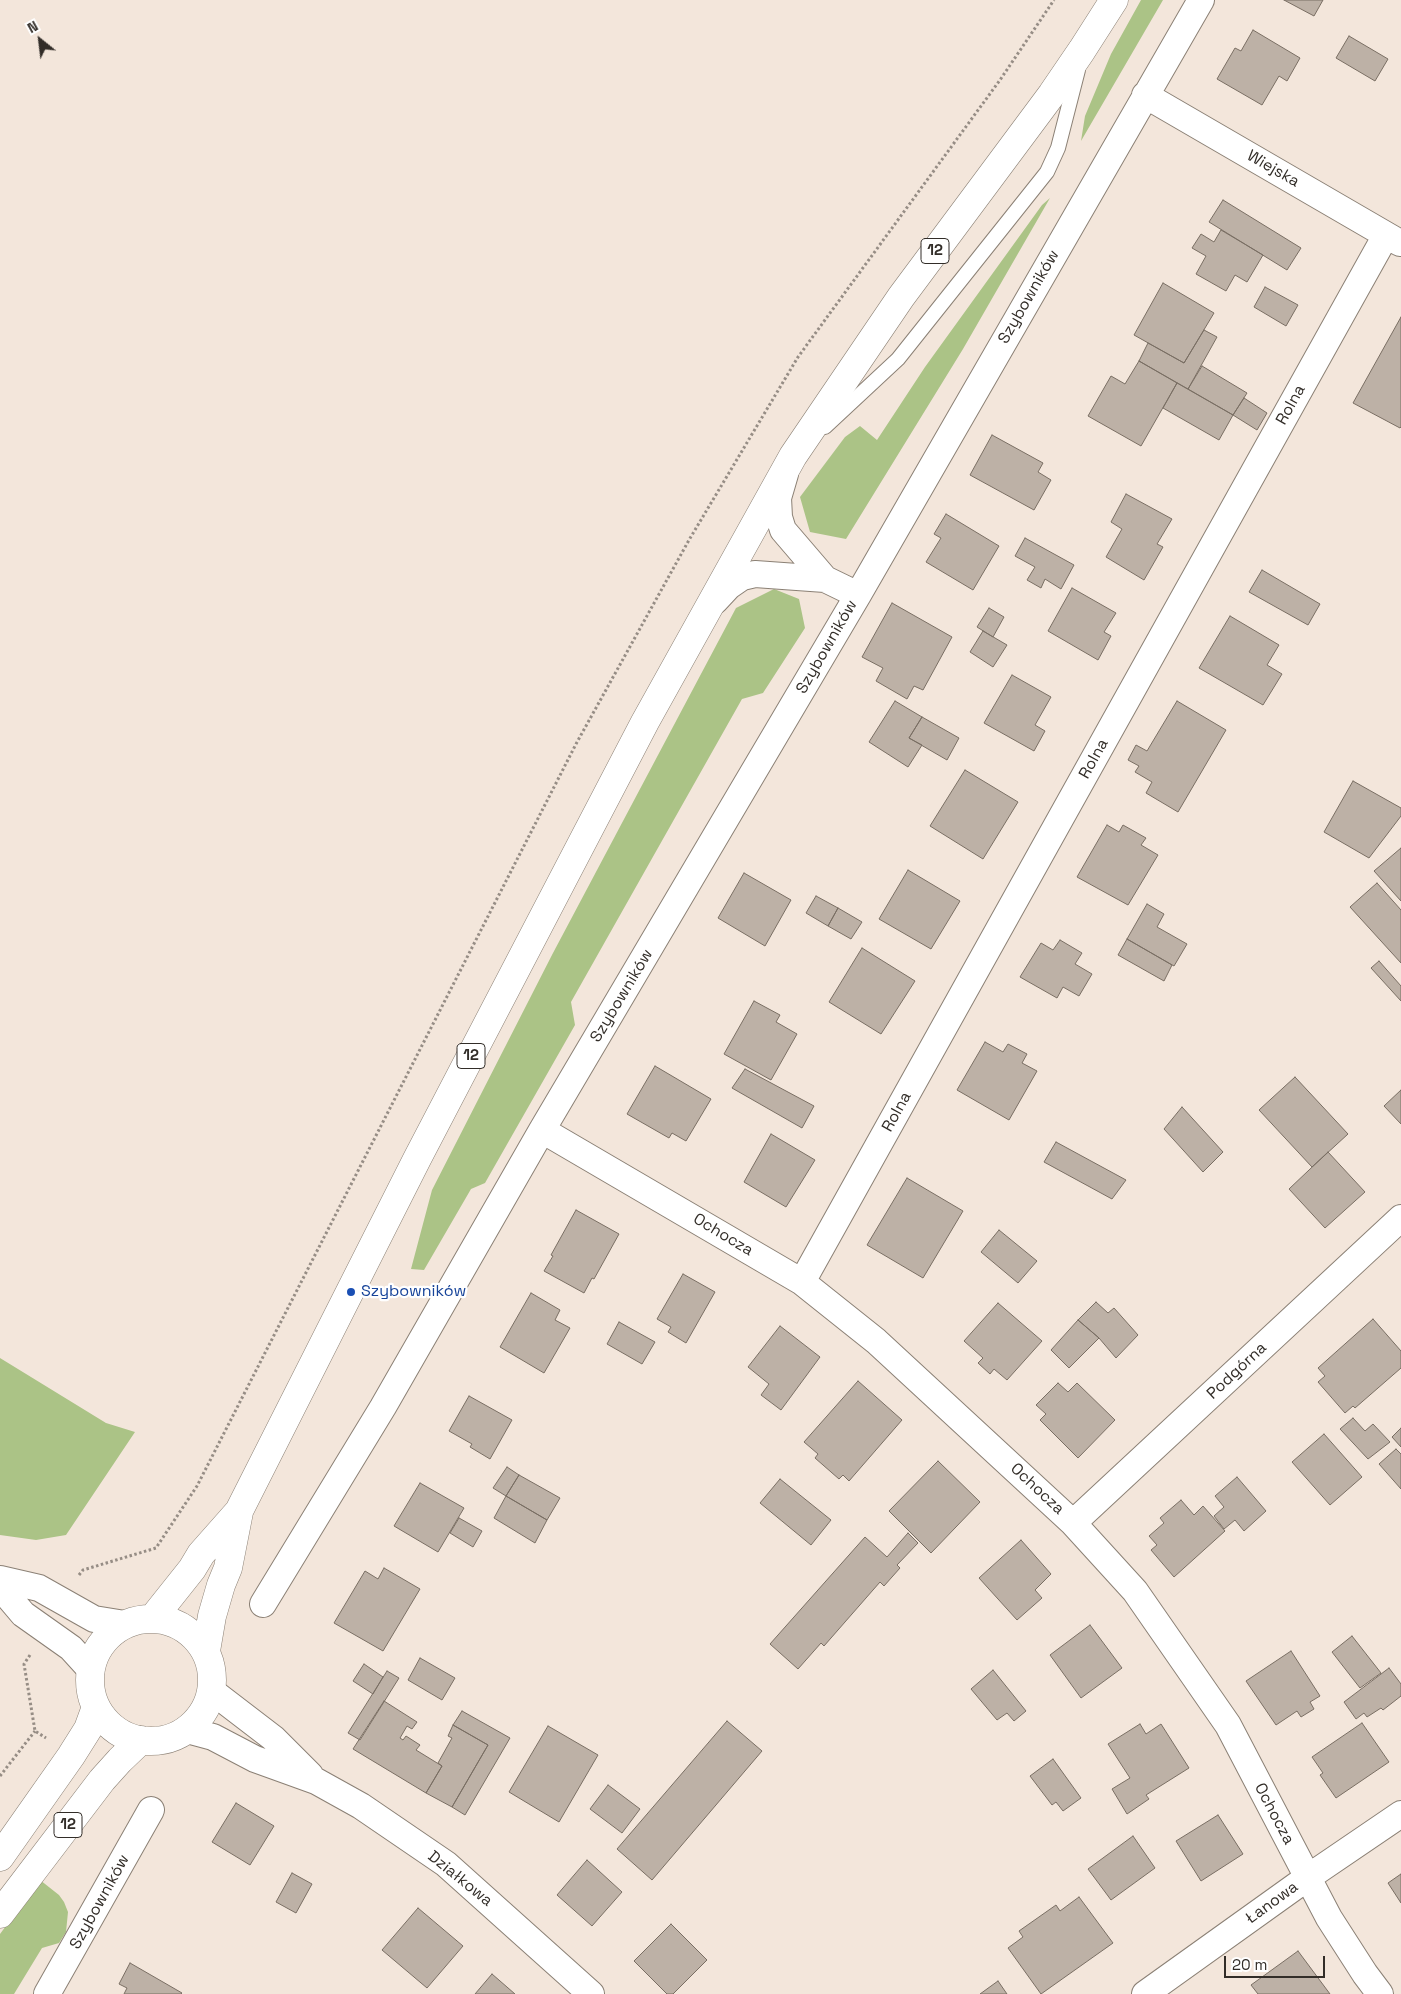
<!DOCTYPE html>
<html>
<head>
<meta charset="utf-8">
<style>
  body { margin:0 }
  #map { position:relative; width:1401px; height:1994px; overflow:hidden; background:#f3e6db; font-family:"Space Grotesk",sans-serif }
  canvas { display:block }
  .north { position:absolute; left:15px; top:15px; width:50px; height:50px; -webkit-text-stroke:4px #fff; paint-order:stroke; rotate:331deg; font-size:14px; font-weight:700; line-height:20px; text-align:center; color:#322d28 }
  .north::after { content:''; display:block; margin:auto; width:18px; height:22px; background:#322d28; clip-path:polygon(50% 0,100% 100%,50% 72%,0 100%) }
  .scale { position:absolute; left:1224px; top:1956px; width:101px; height:22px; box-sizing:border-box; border:2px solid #322d28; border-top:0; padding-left:6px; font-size:15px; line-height:18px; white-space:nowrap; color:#322d28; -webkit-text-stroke:4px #fff; paint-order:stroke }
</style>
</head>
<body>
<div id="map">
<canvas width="1401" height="1994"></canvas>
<div class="north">N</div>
<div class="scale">20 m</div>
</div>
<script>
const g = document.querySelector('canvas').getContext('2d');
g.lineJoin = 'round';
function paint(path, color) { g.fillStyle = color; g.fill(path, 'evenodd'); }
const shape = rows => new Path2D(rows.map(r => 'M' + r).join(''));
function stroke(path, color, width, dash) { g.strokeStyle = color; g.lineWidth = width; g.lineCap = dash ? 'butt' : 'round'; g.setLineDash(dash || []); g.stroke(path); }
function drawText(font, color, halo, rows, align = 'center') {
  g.font = font + ' "Space Grotesk",sans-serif'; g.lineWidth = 4.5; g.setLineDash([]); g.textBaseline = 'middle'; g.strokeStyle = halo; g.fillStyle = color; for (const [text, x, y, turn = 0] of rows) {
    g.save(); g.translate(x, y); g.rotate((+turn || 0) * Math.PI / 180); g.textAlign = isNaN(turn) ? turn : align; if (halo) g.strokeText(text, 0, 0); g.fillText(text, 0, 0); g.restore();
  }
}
paint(shape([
  [1141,0,1163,0,1081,141,1085,116,1111,54],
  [1050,198,963,349,846,539,810,532,800,497,845,437,860,426,877,440,925,367,1042,205],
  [774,589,799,599,805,628,763,693,742,699,571,1002,575,1025,485,1183,471,1189,424,1270,411,1269,432,1190,553,953,736,608],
  [0,1358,106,1423,135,1432,66,1535,36,1540,0,1535],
  [40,1880,59,1895,64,1902,68,1912,66,1932,59,1943,42,1948,14,1994,0,1994,0,1934]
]), '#abc386');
const building = shape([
  [1284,0,1323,0,1314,16,1284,0],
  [1253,30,1300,58,1287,81,1279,76,1262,105,1217,79,1235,48,1241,51,1253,30],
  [1349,36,1388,59,1375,81,1336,58,1349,36],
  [1223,200,1301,248,1287,270,1209,222,1223,200],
  [1221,230,1263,255,1247,282,1235,275,1226,291,1196,274,1206,256,1192,248,1201,234,1214,242,1221,230],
  [1163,283,1214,313,1184,363,1134,335,1163,283],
  [1265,287,1298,305,1286,326,1254,307,1265,287],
  [1401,317,1401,427,1400,428,1353,403,1401,317],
  [1204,330,1217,337,1188,389,1139,361,1148,343,1184,363,1204,330],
  [1139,361,1177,383,1141,446,1088,416,1111,376,1125,384,1139,361],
  [1202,366,1247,393,1233,415,1188,389,1202,366],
  [1177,383,1233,415,1219,440,1163,408,1177,383],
  [1244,398,1267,413,1257,430,1233,415,1244,398],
  [992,435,1043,463,1038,472,1051,480,1034,510,970,475,992,435],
  [1126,494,1172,519,1157,544,1163,547,1144,580,1106,557,1122,529,1111,522,1126,494],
  [946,514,999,546,973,590,926,562,941,538,934,534,946,514],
  [1025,538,1074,565,1061,589,1045,579,1041,588,1027,580,1035,567,1015,556,1025,538],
  [1262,570,1320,604,1308,625,1249,592,1262,570],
  [1072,588,1116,613,1104,632,1111,636,1098,660,1048,631,1072,588],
  [892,603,952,637,923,690,914,686,907,699,876,681,883,668,862,657,892,603],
  [989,608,1004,617,993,637,977,627,989,608],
  [1230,616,1279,645,1267,665,1282,674,1263,705,1199,668,1230,616],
  [983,631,1007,645,993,667,970,652,983,631],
  [1012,675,1051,697,1035,725,1045,731,1034,751,984,723,1012,675],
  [895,701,922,717,909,738,922,745,908,767,869,742,895,701],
  [1177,701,1226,730,1178,812,1146,793,1152,782,1135,772,1139,766,1128,760,1136,745,1147,751,1177,701],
  [922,717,959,738,947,760,909,738,922,717],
  [965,770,1018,802,983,859,930,826,965,770],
  [1353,781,1401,808,1401,816,1369,858,1324,832,1353,781],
  [1107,825,1119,832,1123,825,1146,838,1141,845,1158,855,1128,905,1077,877,1107,825],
  [1401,848,1401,901,1374,871,1401,848],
  [908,870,960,901,931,949,879,919,908,870],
  [744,873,791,900,765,946,718,918,744,873],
  [1377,883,1401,910,1401,963,1350,907,1377,883],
  [816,896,838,908,828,926,806,913,816,896],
  [1147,904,1164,914,1157,927,1187,944,1174,966,1127,939,1147,904],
  [838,908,862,922,851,939,828,926,838,908],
  [1127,939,1172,965,1164,981,1118,955,1127,939],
  [1060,940,1082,953,1075,964,1092,974,1079,996,1063,987,1057,998,1020,977,1041,943,1053,950,1060,940],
  [862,948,915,981,881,1034,829,1002,862,948],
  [1379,961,1401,986,1401,1001,1371,968,1379,961],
  [754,1001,780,1015,776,1022,797,1034,771,1080,724,1054,754,1001],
  [985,1042,1003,1052,1008,1044,1027,1054,1022,1063,1037,1071,1009,1120,957,1090,985,1042],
  [655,1066,711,1099,686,1141,672,1133,669,1138,627,1114,655,1066],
  [745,1069,814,1106,802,1128,732,1088,745,1069],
  [1295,1077,1348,1134,1312,1167,1259,1110,1295,1077],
  [1401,1090,1401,1124,1384,1106,1401,1090],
  [1182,1107,1223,1152,1203,1172,1164,1129,1182,1107],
  [771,1134,815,1160,786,1207,744,1182,771,1134],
  [1056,1142,1126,1180,1112,1199,1044,1162,1056,1142],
  [1328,1152,1365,1192,1325,1228,1289,1189,1328,1152],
  [907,1178,963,1211,923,1278,867,1245,907,1178],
  [576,1210,619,1234,594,1279,592,1278,584,1293,544,1271,553,1256,551,1255,576,1210],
  [999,1230,1037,1261,1018,1283,981,1252,999,1230],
  [683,1274,715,1292,686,1343,668,1332,671,1327,657,1319,683,1274],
  [531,1293,560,1310,555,1320,570,1328,544,1373,500,1347,531,1293],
  [1096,1302,1108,1313,1114,1308,1138,1335,1116,1358,1099,1338,1078,1320,1096,1302],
  [998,1303,1042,1341,1007,1380,994,1369,990,1374,978,1363,983,1358,964,1341,998,1303],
  [1373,1319,1401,1351,1401,1368,1355,1408,1353,1406,1345,1413,1318,1382,1325,1376,1318,1368,1373,1319],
  [1078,1320,1099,1338,1069,1368,1051,1350,1078,1320],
  [619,1322,655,1342,642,1364,607,1344,619,1322],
  [780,1326,820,1357,781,1410,761,1395,769,1384,748,1367,780,1326],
  [858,1381,902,1420,849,1481,843,1475,839,1479,815,1458,818,1454,804,1442,858,1381],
  [1058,1383,1068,1392,1077,1383,1115,1420,1078,1458,1040,1420,1046,1414,1036,1405,1058,1383],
  [469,1396,512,1420,490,1459,470,1447,472,1444,449,1431,469,1396],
  [1353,1418,1365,1431,1373,1424,1390,1442,1368,1459,1340,1429,1353,1418],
  [1401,1428,1401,1447,1392,1437,1401,1428],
  [1324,1434,1362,1477,1330,1505,1292,1462,1324,1434],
  [1396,1449,1401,1454,1401,1489,1379,1464,1396,1449],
  [938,1461,980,1502,931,1553,889,1511,938,1461],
  [507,1467,519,1475,506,1496,493,1488,507,1467],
  [519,1475,560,1498,547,1520,506,1496,519,1475],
  [1237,1477,1266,1511,1244,1531,1235,1520,1224,1529,1214,1516,1224,1507,1215,1496,1237,1477],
  [780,1479,831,1520,811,1545,760,1503,780,1479],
  [420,1483,464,1508,438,1552,394,1526,420,1483],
  [506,1496,547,1520,535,1543,494,1518,506,1496],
  [1181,1500,1194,1515,1203,1506,1225,1531,1174,1577,1151,1550,1157,1545,1149,1536,1164,1523,1160,1518,1181,1500],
  [459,1518,482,1531,473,1547,450,1533,459,1518],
  [908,1533,918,1543,897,1565,900,1568,884,1586,880,1582,824,1646,821,1643,798,1669,770,1644,865,1537,887,1557,908,1533],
  [1021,1540,1051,1574,1035,1590,1042,1598,1017,1620,979,1578,1021,1540],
  [384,1568,420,1589,383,1651,334,1623,365,1571,378,1579,384,1568],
  [1090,1625,1122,1668,1081,1698,1050,1655,1090,1625],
  [1352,1636,1381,1673,1360,1688,1332,1652,1352,1636],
  [1291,1651,1320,1696,1310,1702,1314,1709,1301,1717,1297,1711,1276,1725,1246,1681,1291,1651],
  [420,1658,455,1678,442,1700,408,1680,420,1658],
  [364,1664,383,1677,373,1694,353,1681,364,1664],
  [1389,1668,1401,1684,1401,1696,1383,1710,1381,1708,1367,1717,1364,1713,1356,1719,1344,1702,1389,1668],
  [993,1670,1026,1711,1014,1721,1007,1713,997,1720,971,1689,993,1670],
  [387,1671,399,1678,360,1740,348,1733,387,1671],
  [384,1701,417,1722,412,1729,407,1726,400,1738,403,1740,406,1736,420,1745,416,1750,442,1766,426,1793,353,1749,384,1701],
  [462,1711,510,1738,465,1815,452,1807,488,1745,453,1725,462,1711],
  [727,1721,762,1751,652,1880,617,1849,727,1721],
  [1362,1723,1389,1762,1336,1798,1320,1775,1323,1773,1312,1757,1362,1723],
  [1140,1724,1146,1734,1161,1724,1189,1768,1146,1795,1149,1799,1127,1814,1112,1789,1130,1778,1108,1744,1140,1724],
  [453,1725,488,1745,452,1807,426,1793,442,1766,438,1763,452,1738,448,1736,453,1725],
  [548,1726,598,1755,559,1822,509,1792,548,1726],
  [1053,1759,1081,1798,1063,1811,1056,1802,1052,1805,1030,1776,1053,1759],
  [608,1785,640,1809,622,1833,590,1809,608,1785],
  [236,1803,274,1826,250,1865,212,1842,236,1803],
  [1218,1815,1243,1854,1201,1881,1176,1841,1218,1815],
  [1133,1836,1155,1868,1111,1900,1088,1869,1133,1836],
  [587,1860,622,1892,592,1926,557,1895,587,1860],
  [292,1873,312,1884,296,1913,276,1902,292,1873],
  [1401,1874,1401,1903,1388,1883,1401,1874],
  [1079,1897,1113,1943,1041,1994,1008,1948,1023,1937,1019,1931,1056,1905,1060,1911,1079,1897],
  [418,1908,463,1946,427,1988,382,1950,418,1908],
  [671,1924,707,1960,673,1994,667,1994,634,1961,671,1924],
  [1298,1951,1330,1994,1258,1994,1251,1985,1298,1951],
  [130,1963,182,1993,181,1994,124,1994,127,1988,119,1984,130,1963],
  [492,1974,515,1994,475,1994,492,1974],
  [998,1981,1007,1994,980,1994,998,1981]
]);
paint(building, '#bdb1a6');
stroke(building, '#796e63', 1);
const lane = shape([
  [825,427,898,359,1047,172,1058,148,1078,70]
]);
const street = shape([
  [1145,95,1400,243],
  [785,474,778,498,779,517,783,530,825,579],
  [715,601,729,586,742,577,755,574,825,579,858,595],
  [542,1130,802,1282,876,1341,1073,1523,1135,1591,1228,1725,1329,1918,1365,1974,1380,1994],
  [802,1282,1386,235],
  [1073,1523,1401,1218],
  [0,1579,39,1588,94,1619,125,1624],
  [0,1587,23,1614,71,1648,91,1670],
  [263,1604,383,1407,542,1130,858,595,1201,0],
  [213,1692,273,1738,310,1775],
  [187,1730,213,1737,255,1759,316,1781,361,1806,446,1864,591,1994],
  [47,1994,151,1810],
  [1145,1994,1307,1878,1401,1814]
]);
const primary = shape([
  [153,1618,192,1569,201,1554,239,1511,417,1159,645,722,793,456,901,297,1052,94,1082,50,1114,0],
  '90 1680a61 61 0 1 1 122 0a61 61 0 1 1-122 0Z',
  [206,1651,212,1616,221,1585,228,1568,239,1512],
  [0,1857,71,1756,88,1729,96,1707],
  [0,1914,102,1780,120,1760,141,1740]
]);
stroke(lane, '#8b8075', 16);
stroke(street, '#8b8075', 28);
stroke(primary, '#8b8075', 29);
stroke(shape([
  [79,1575,83,1570,156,1548,197,1486,576,744,689,540,798,357,1000,80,1054,0],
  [30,1655,24,1664,35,1731,46,1738],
  [0,1776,35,1731]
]), '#968d85', 3, [2.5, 2.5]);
stroke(lane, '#fff', 14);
stroke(street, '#fff', 26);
stroke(primary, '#fff', 28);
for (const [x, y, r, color] of [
  [351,1292,5,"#1a4fb4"]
]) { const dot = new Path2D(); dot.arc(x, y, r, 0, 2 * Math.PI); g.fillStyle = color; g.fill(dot); stroke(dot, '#fff', 2); }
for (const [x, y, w] of [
  [935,251,28],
  [471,1056,28],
  [68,1825,28]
]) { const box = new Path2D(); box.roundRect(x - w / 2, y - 12.5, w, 25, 4); g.fillStyle = '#fff'; g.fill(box); stroke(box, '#322d28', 1); }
drawText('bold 15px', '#322d28', null, [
  ["12",935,251],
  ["12",471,1056],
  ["12",68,1825]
]);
drawText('16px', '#322d28', '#fff', [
  ["Wiejska",1273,169,30],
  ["Szybowników",1029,297,-60],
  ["Rolna",1291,405,-61],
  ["Szybowników",827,647,-60],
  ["Rolna",1094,759,-61],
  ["Szybowników",622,996,-59],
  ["Rolna",897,1112,-61],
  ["Ochocza",723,1235,31],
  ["Podgórna",1237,1371,-43],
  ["Ochocza",1037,1489,43],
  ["Ochocza",1274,1814,62],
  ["Działkowa",460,1879,39],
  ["Szybowników",100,1902,-61],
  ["Łanowa",1272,1903,-36]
]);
drawText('16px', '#164399', '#fff', [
  ["Szybowników",361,1292]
], 'left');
</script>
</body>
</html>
